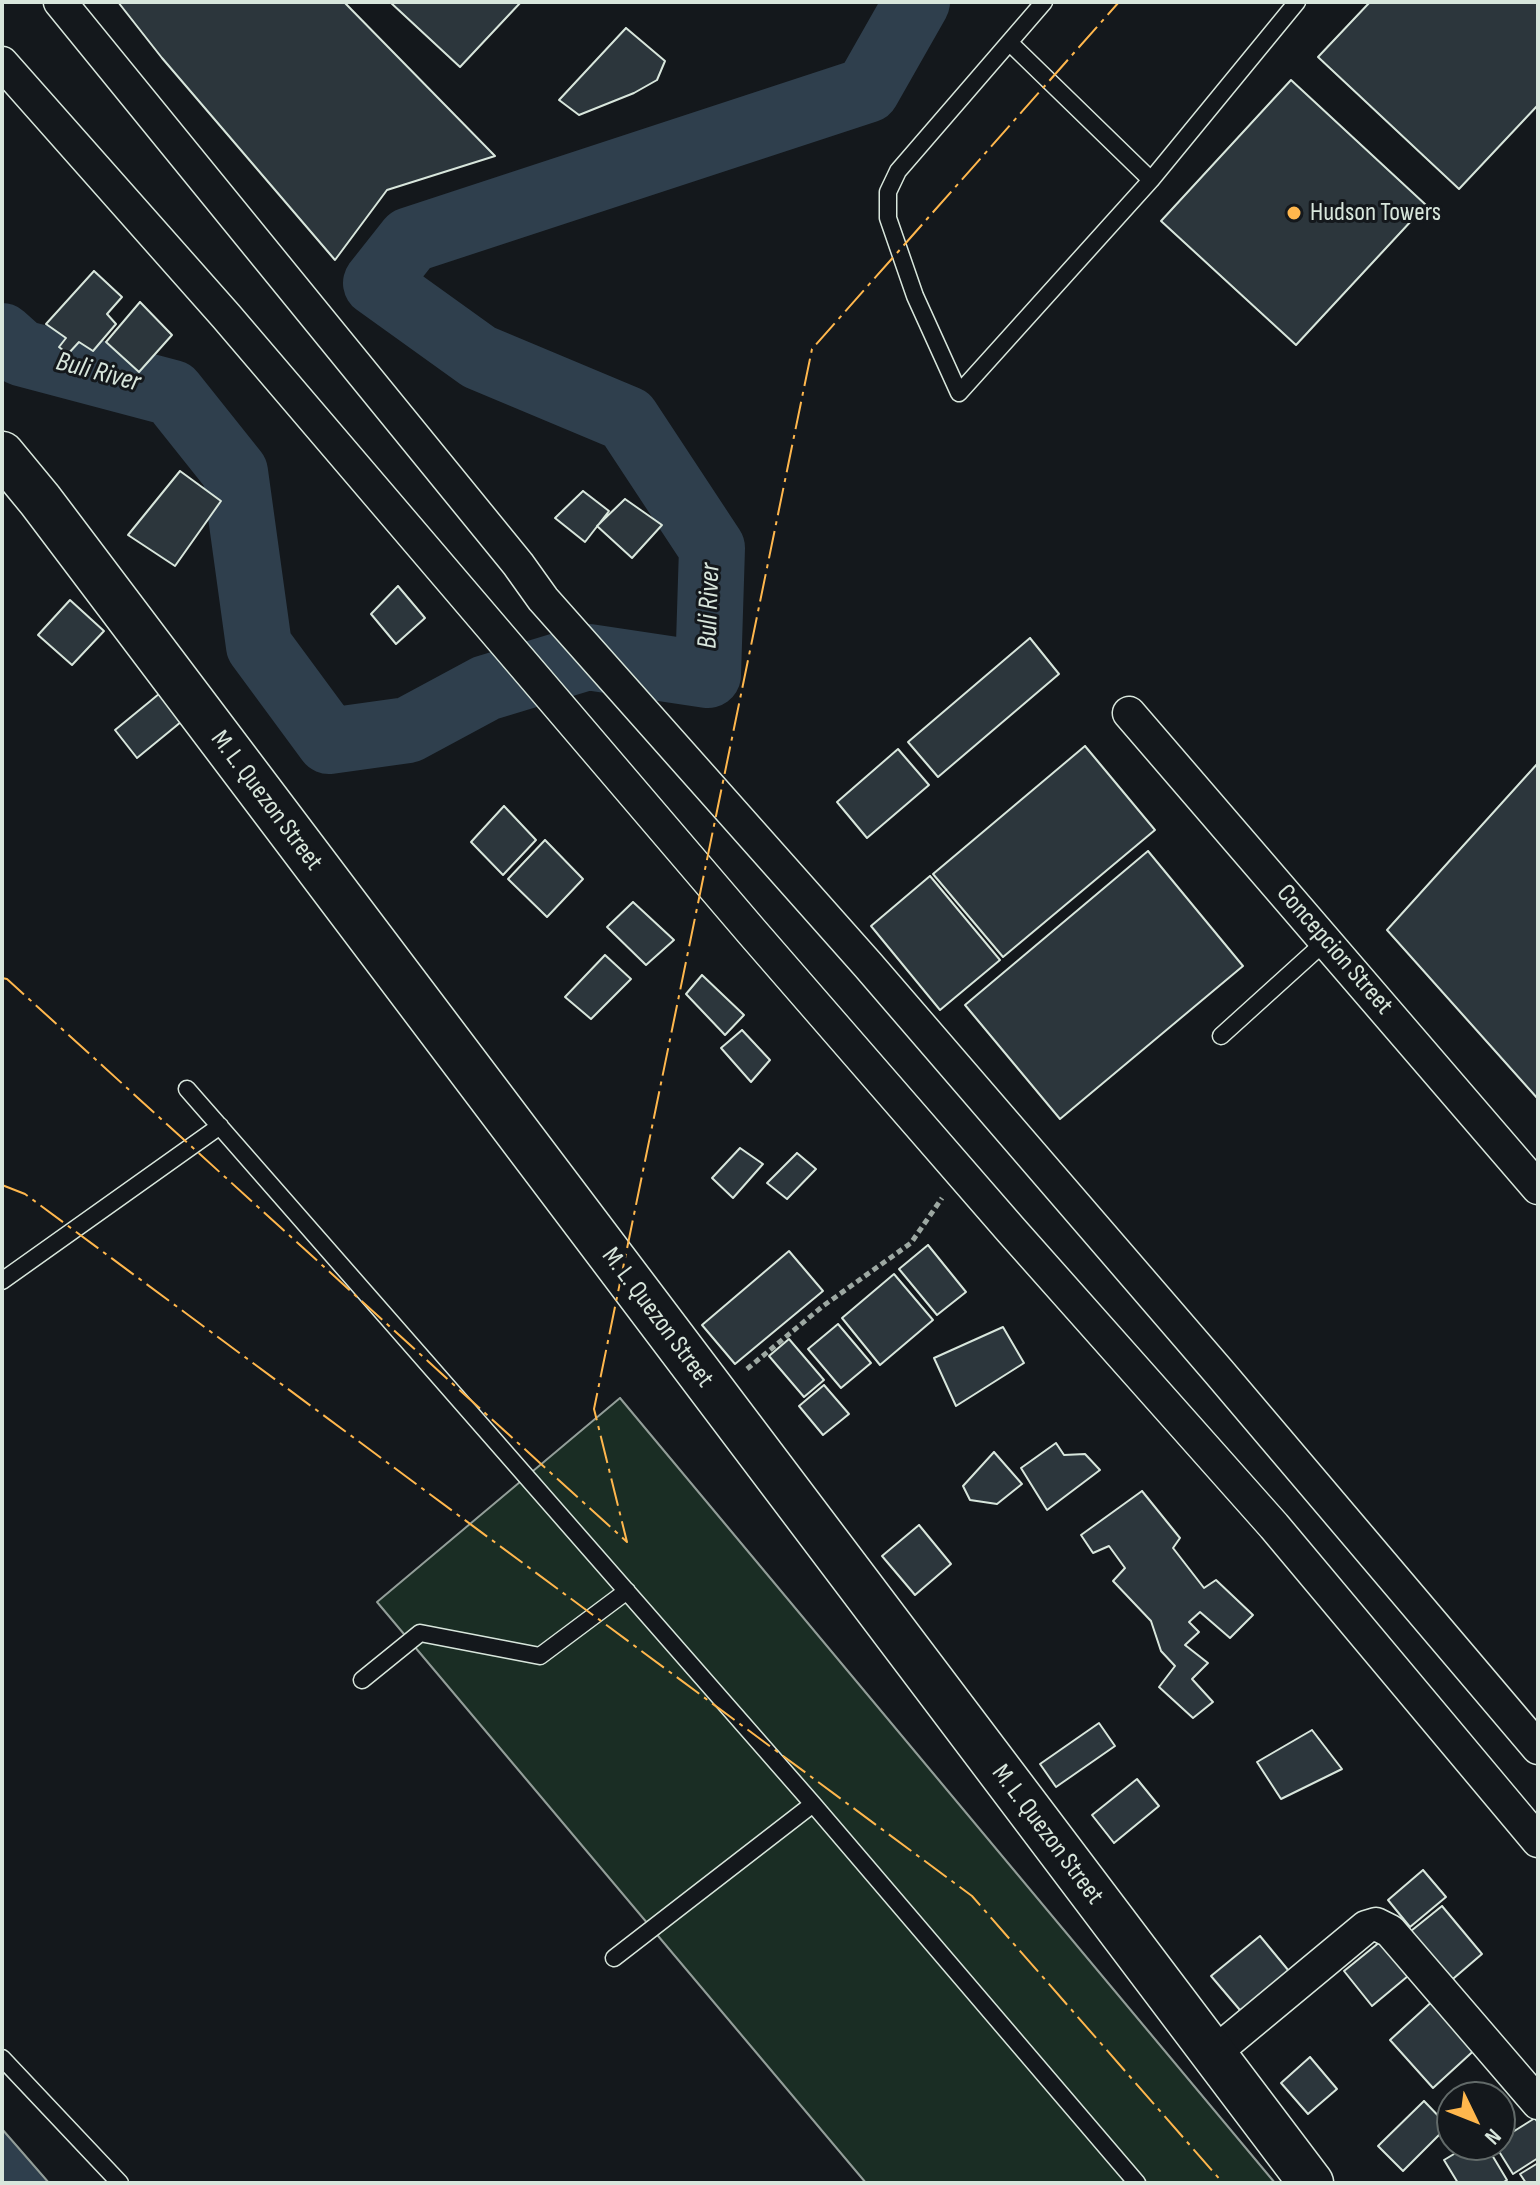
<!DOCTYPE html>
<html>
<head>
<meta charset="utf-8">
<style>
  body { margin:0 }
  #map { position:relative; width:1540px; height:2185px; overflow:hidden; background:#14181c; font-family:"Sofia Sans Condensed",sans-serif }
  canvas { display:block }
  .frame { position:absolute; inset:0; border:4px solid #d8e6dc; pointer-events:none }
  .north { position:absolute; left:1436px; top:2081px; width:80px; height:80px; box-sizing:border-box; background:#14181c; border:2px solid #626a69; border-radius:50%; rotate:133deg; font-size:22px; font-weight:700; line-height:32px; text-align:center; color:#d8e6dc }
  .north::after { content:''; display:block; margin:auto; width:28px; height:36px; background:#ffb74d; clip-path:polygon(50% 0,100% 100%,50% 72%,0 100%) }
</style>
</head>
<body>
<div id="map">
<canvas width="1540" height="2185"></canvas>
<div class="frame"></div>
<div class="north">N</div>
</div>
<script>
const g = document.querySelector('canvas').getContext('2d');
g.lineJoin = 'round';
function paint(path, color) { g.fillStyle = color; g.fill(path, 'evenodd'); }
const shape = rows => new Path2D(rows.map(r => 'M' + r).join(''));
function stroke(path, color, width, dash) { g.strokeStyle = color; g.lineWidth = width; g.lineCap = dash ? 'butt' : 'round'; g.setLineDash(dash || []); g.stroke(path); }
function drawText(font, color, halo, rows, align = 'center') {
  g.font = font + ' "Sofia Sans Condensed",sans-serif'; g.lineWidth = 6; g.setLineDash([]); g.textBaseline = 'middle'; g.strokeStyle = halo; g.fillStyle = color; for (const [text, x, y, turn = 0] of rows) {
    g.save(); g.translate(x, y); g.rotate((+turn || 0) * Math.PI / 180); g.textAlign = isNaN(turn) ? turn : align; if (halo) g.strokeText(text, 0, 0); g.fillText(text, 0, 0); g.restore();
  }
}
const green = shape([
  [620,1398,1275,2183,866,2183,377,1602,620,1398]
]);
paint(green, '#1a2d24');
stroke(green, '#939e99', 2);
const water = shape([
  [2,2129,49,2183,2,2183,2,2129]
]);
paint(water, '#2f3f4d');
stroke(water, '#939e99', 2);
stroke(shape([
  [2,336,21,353,172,393,235,472,259,646,329,741,408,730,486,688,588,657,708,675,712,548,627,419,479,357,376,283,410,240,867,90,917,2]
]), '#2f3f4d', 66);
const building = shape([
  [118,2,344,2,495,156,387,190,335,260,162,58,118,2],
  [390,2,521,2,460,67,390,2],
  [1370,2,1538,2,1538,105,1459,189,1318,57,1370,2],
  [626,28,665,61,657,80,634,93,579,115,559,100,626,28],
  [1291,80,1426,205,1296,345,1161,221,1291,80],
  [94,271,122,297,107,314,116,324,93,351,79,342,68,354,59,347,66,338,46,324,94,271],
  [140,302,172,335,139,372,106,342,140,302],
  [180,471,221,501,175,566,128,535,180,471],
  [583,491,609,511,585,542,555,518,583,491],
  [625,499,662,525,632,558,597,526,625,499],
  [398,586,425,618,396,644,371,614,398,586],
  [70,600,104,631,72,665,38,635,70,600],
  [1030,638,1059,674,938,777,908,742,1030,638],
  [165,689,187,717,137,758,115,730,165,689],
  [1085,746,1155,830,1003,957,933,874,1085,746],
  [898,749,929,785,867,838,837,802,898,749],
  [1538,763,1538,1099,1387,930,1538,763],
  [504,806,536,840,503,875,471,842,504,806],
  [545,840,583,879,547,917,508,879,545,840],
  [1148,851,1243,966,1060,1119,965,1005,1148,851],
  [930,876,1000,960,940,1010,871,926,930,876],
  [633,902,674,940,646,965,607,927,633,902],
  [605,955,631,979,591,1019,565,997,605,955],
  [702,975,744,1015,725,1035,686,994,702,975],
  [742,1030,770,1060,751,1082,721,1048,742,1030],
  [740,1148,763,1164,733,1198,712,1178,740,1148],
  [797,1153,816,1169,787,1199,767,1183,797,1153],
  [928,1245,966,1292,937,1315,899,1269,928,1245],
  [789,1251,823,1291,735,1364,702,1325,789,1251],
  [894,1274,933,1320,880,1365,842,1318,894,1274],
  [838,1324,871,1363,841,1388,808,1349,838,1324],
  [1003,1327,1024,1363,956,1406,934,1358,1003,1327],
  [789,1339,824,1380,804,1397,769,1356,789,1339],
  [824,1385,849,1414,823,1435,799,1406,824,1385],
  [1056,1443,1064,1455,1085,1454,1100,1470,1047,1510,1021,1468,1056,1443],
  [994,1452,1022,1484,997,1504,970,1500,963,1486,994,1452],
  [1142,1491,1180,1538,1173,1548,1204,1588,1216,1580,1253,1615,1230,1638,1200,1612,1189,1622,1199,1632,1185,1645,1208,1663,1192,1679,1213,1702,1193,1718,1159,1687,1175,1666,1161,1651,1151,1621,1113,1581,1125,1568,1109,1546,1093,1553,1081,1535,1142,1491],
  [919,1525,951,1564,915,1595,882,1556,919,1525],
  [1099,1723,1115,1746,1056,1787,1040,1764,1099,1723],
  [1312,1730,1342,1769,1281,1799,1257,1762,1312,1730],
  [1137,1779,1159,1806,1114,1843,1092,1815,1137,1779],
  [1423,1870,1446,1897,1410,1927,1388,1900,1423,1870],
  [1442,1906,1482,1954,1447,1984,1406,1935,1442,1906],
  [1260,1936,1293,1976,1245,2016,1211,1976,1260,1936],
  [1386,1937,1414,1971,1372,2006,1344,1971,1386,1937],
  [1437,1997,1480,2045,1433,2088,1390,2040,1437,1997],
  [1310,2057,1337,2089,1308,2114,1281,2083,1310,2057],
  [1424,2101,1448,2126,1403,2171,1378,2146,1424,2101],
  [1535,2118,1538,2123,1538,2158,1513,2174,1495,2145,1500,2145,1500,2140,1535,2118],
  [1469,2145,1486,2145,1507,2180,1502,2183,1458,2183,1444,2160,1469,2145],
  [1538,2163,1538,2183,1526,2183,1520,2174,1538,2163]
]);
paint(building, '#2c363c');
stroke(building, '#d8e6dc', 2);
const service = shape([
  [1044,2,898,171,888,192,888,218,915,296,959,393,1151,180,1297,2],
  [1010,43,1151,180],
  [1221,1036,1326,941],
  [187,1089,813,1804,1137,2183],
  [2,1281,220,1126],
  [362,1680,420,1633,540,1656,627,1591],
  [614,1958,813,1804],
  [2,2058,120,2183]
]);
const minor = shape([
  [60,2,518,564,543,599,868,965,1219,1372,1538,1748],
  [2,63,226,316,752,932,1011,1230,1274,1526,1538,1841],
  [1129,713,1538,1188],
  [1213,2054,1366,1927,1376,1924,1390,1931,1538,2103]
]);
const secondary = shape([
  [2,454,40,500,1311,2183]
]);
stroke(service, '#d8e6dc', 19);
stroke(minor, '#d8e6dc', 35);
stroke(secondary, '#d8e6dc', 47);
stroke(shape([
  [747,1369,823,1306,911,1243,942,1198]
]), '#9da8a2', 5, [6, 4]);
stroke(service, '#14181c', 16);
stroke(minor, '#14181c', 32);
stroke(secondary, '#14181c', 44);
stroke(shape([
  [2,978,7,979,627,1542,594,1409,812,349,1119,2],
  [2,1185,25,1194,972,1896,1223,2183]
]), '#ffb74d', 2, [28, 6, 4, 6]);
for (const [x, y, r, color] of [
  [1294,213,8,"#ffb74d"]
]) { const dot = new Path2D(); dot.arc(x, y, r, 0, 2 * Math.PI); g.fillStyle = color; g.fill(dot); stroke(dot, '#14181c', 3); }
drawText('26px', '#d8e6dc', '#14181c', [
  ["Hudson Towers",1310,213]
], 'left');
drawText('26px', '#d8e6dc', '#14181c', [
  ["M. L. Quezon Street",266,801,53],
  ["Concepcion Street",1334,950,49],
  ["M. L. Quezon Street",657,1318,53],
  ["M. L. Quezon Street",1047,1835,53]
]);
drawText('italic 28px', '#d8e6dc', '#14181c', [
  ["Buli River",98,373,15],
  ["Buli River",710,606,-88]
]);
</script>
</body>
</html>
